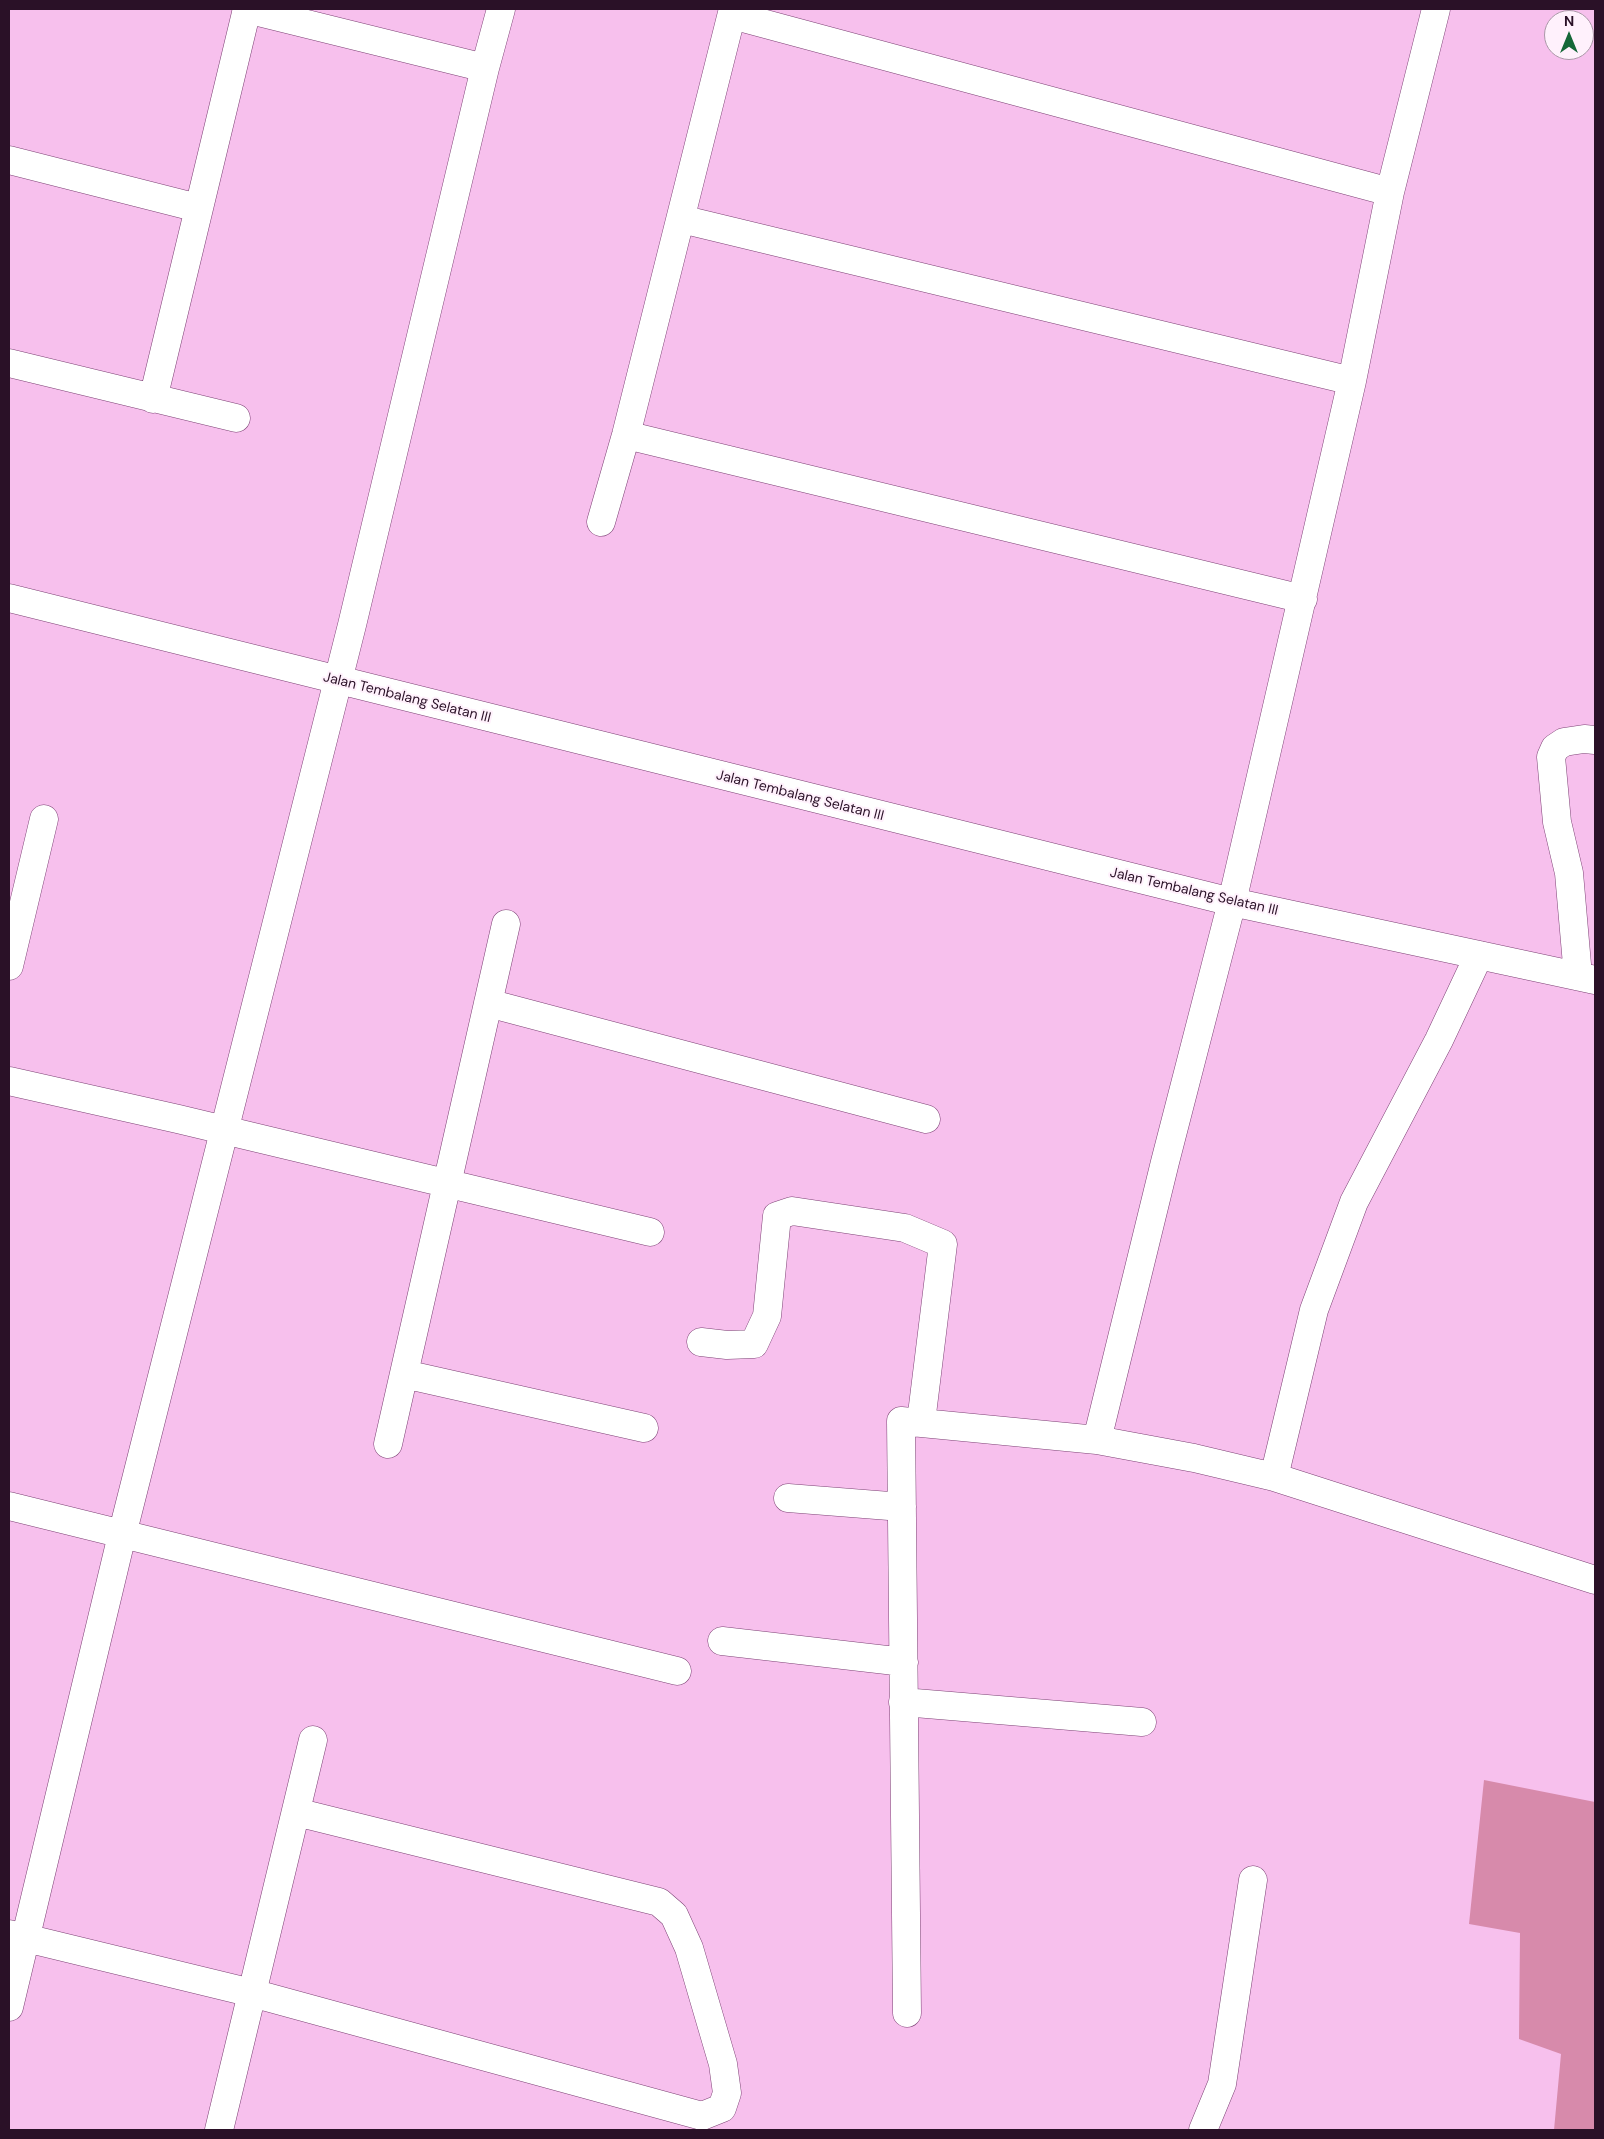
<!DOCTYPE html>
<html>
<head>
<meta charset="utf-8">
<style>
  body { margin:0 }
  #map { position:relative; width:1604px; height:2139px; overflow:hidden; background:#f7c0ed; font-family:"DM Sans",sans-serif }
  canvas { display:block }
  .frame { position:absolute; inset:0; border:10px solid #2a1127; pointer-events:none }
  .north { position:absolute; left:1544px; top:10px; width:50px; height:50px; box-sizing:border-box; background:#fff1fc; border:1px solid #aa97a7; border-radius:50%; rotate:0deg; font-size:14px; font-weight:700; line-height:20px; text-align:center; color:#2a1127 }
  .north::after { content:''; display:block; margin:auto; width:18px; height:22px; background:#156738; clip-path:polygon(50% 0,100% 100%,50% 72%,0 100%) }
</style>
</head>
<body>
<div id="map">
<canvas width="1604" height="2139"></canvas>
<div class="frame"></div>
<div class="north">N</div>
</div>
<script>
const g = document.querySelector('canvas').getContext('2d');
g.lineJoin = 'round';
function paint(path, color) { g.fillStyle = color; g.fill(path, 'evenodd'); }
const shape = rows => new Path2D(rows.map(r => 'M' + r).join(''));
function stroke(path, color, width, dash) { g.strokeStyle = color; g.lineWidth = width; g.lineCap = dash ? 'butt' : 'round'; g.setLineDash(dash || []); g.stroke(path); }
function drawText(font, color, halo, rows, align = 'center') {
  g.font = font + ' "DM Sans",sans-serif'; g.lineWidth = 4; g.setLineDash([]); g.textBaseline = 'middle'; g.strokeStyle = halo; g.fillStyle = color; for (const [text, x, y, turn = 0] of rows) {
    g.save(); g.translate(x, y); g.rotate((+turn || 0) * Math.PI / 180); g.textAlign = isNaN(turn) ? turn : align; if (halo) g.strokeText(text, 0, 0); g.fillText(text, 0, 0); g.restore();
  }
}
paint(shape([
  [1484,1780,1595,1802,1595,2130,1554,2130,1561,2054,1519,2039,1520,1933,1469,1924]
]), '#d78aab');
const minor = shape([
  [246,9,485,68],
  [732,15,1390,192],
  [9,160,198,208],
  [681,219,1352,381],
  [9,363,236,418],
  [153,399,247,9],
  [626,435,1303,599],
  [601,522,626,435,733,9],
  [9,598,1232,902,1595,980],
  [9,966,44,819],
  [1578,976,1569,873,1557,822,1551,757,1555,748,1564,742,1584,739,1595,740],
  [488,1003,926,1119],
  [9,1081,178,1119,650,1232],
  [701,1342,727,1345,754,1344,767,1316,777,1216,792,1211,905,1228,943,1244,921,1422],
  [404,1374,644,1428],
  [1097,1440,1165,1162,1232,902,1352,381,1390,192,1436,9],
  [388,1444,506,924],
  [1274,1477,1314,1310,1354,1202,1439,1040,1479,955],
  [788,1498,902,1507],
  [9,1506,677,1671],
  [722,1641,904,1662],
  [903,1702,1142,1722],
  [9,1934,252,1993,702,2116,722,2108,727,2093,723,2064,689,1948,674,1915,659,1902,296,1812],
  [9,2007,122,1535,352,625,485,68,501,9],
  [907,2013,901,1421,1097,1440,1194,1458,1274,1477,1595,1580],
  [219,2130,313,1740],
  [1203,2130,1222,2084,1253,1880]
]);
stroke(minor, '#7d4275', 29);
stroke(minor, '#fff', 28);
drawText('14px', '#2a1127', '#fff1fc', [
  ["Jalan Tembalang Selatan III",407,698,14],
  ["Jalan Tembalang Selatan III",800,796,14],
  ["Jalan Tembalang Selatan III",1194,892,13]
]);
</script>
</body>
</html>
